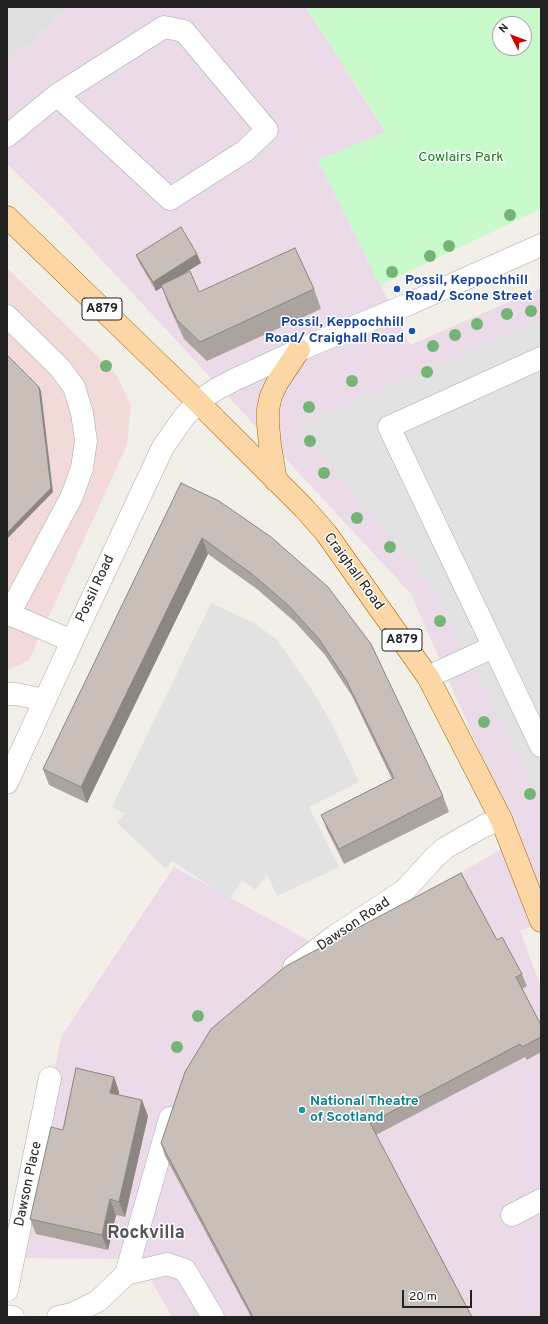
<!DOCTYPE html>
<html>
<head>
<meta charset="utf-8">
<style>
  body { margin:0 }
  #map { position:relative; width:548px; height:1324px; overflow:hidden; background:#f2efe9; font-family:Overpass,sans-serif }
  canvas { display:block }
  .frame { position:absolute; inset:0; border:8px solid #222; pointer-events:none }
  .north { position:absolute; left:492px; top:16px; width:40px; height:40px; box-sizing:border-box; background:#fff; border:1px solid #a7a7a7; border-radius:50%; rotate:312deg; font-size:11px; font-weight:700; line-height:16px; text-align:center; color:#222 }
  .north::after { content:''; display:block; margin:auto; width:14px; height:18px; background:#d40000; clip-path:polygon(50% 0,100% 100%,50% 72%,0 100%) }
  .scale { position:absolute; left:402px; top:1290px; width:70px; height:18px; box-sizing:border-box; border:2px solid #222; border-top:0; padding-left:5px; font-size:12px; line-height:14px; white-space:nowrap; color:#222; -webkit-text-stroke:3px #fff; paint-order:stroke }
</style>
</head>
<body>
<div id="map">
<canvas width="548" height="1324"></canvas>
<div class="frame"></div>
<div class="north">N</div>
<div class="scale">20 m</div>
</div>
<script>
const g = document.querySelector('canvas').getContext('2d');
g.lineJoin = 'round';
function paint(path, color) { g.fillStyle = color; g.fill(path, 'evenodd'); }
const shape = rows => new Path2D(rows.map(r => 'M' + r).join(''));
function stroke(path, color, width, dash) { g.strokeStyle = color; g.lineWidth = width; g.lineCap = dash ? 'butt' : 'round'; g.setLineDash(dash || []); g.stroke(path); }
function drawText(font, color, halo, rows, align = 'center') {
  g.font = font + ' Overpass,sans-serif'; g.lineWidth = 3; g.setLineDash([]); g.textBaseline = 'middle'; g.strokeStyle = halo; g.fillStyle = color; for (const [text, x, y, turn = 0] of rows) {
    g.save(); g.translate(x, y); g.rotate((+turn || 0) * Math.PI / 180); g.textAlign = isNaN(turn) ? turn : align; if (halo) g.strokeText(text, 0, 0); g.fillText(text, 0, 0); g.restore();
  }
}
paint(shape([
  [7,7,68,7,7,64]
]), '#e0dfdf');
paint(shape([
  [7,268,116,374,131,406,127,445,29,660,7,671]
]), '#f2dad9');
paint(shape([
  [68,7,306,7,386,133,318,160,410,345,541,288,541,922,520,931,541,987,541,1317,172,1317,150,1278,139,1256,114,1259,18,1258,61,1037,174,867,328,951,518,839,411,594,61,216,7,164,7,64]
]), '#ebdbe8');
paint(shape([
  [306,7,541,7,541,209,380,285,318,160,386,132],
  [500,24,524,24,524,48,500,48]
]), '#c8facc');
paint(shape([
  [541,320,541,800,427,580,297,425],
  [211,603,256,624,277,640,309,685,332,724,359,782,309,807,339,867,277,896,267,874,256,890,242,880,230,899,172,861,166,869,117,823,125,814,112,807]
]), '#e2e2e2');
const minor = shape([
  [7,136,57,95,164,27,184,31,267,130,245,151,170,199,57,95],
  [7,316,60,368,74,387,82,413,86,441,82,468,72,496,9,614],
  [541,358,389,427,541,746],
  [7,615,9,614,72,641],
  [428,677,493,647],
  [7,694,16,694,45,700],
  [7,783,72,641,163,447,184,417,198,402,215,390,234,380,299,350,409,304,541,245],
  [294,967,335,936,405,890,434,858,445,848,484,826,501,819],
  [512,1215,541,1200],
  [126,1274,167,1264,185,1270,213,1317],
  [7,1290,50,1078],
  [7,1316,13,1317],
  [58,1317,72,1314,98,1301,126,1274,170,1118]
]);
const major = shape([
  [7,217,198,402,304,508,326,533,428,677,501,819,541,921],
  [276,481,270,445,268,424,268,409,271,396,277,383,299,350]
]);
stroke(minor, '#a9a9a9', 23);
stroke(major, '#a06b00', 23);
stroke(minor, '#fff', 22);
stroke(major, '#fcd6a4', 22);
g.fillStyle = '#74b475';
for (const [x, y] of [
  [510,215],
  [449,246],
  [430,256],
  [392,272],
  [531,311],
  [507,314],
  [477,324],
  [455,335],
  [433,346],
  [106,366],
  [427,372],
  [352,381],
  [309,407],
  [310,441],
  [324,473],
  [357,518],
  [390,547],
  [440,621],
  [484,722],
  [530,794],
  [198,1016],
  [177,1047]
]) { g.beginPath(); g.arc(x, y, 6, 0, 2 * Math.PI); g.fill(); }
paint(shape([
  [197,254,201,263,179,276,199,292,314,289,321,309,207,361,184,339,168,304,162,287,156,291,140,264,136,255],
  [219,501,443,796,449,812,344,864,327,830,321,815,392,779,352,696,325,655,295,622,257,589,208,554,87,803,49,785,43,769],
  [497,940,522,974,527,986,522,989,541,1025,541,1052,527,1060,525,1057,376,1135,472,1317,251,1317,165,1156,161,1143],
  [114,1077,119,1092,119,1095,148,1116,125,1217,116,1215,108,1250,36,1234,30,1219,63,1130]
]), '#aba49e');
paint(shape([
  [197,254,201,263,156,291,153,282],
  [39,387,41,391,53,492,7,539,7,533],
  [202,538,208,554,87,803,81,787],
  [114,1077,119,1092,116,1108,110,1093],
  [142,1100,148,1116,125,1217,119,1202],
  [110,1199,116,1215,108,1250,102,1235]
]), '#8b8681');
const building = shape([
  [181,227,197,254,153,282,136,255,181,227],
  [295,248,314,289,200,342,177,320,161,285,190,271,199,292,295,248],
  [7,355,39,387,51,488,7,533,7,355],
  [181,483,219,501,271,537,328,587,371,644,443,796,339,849,321,815,394,778,346,680,319,639,289,606,252,574,202,538,81,787,43,769,181,483],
  [461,873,497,940,502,937,522,974,516,977,541,1025,541,1037,522,1047,520,1044,370,1123,472,1317,253,1317,161,1143,185,1072,211,1029,286,966,461,873],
  [76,1068,114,1077,110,1093,142,1100,119,1202,110,1199,102,1235,30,1219,51,1127,63,1130,76,1068]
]);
paint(building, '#c7bfb8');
stroke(building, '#8b8681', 1);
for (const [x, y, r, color] of [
  [397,289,4,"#1a4fb4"],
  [412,331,4,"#1a4fb4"],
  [302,1110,4,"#0f9aa8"]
]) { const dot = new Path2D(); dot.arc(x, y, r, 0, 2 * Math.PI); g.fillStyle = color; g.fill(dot); stroke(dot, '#fff', 1.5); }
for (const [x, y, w] of [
  [102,309,40],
  [402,640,40]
]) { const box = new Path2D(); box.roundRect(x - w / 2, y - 11, w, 22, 3); g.fillStyle = '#fff'; g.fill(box); stroke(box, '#222', 1); }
drawText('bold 13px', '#222', null, [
  ["A879",102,309],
  ["A879",402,640]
]);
drawText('14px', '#0c8416', '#fff', [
  ["Cowlairs Park",461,158]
]);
drawText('bold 14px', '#164399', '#fff', [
  ["Possil, Keppochhill",405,281],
  ["Road/ Scone Street",405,297],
  ["Possil, Keppochhill",404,323,"right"],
  ["Road/ Craighall Road",404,339,"right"]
], 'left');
drawText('14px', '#222', '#fff', [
  ["Craighall Road",353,572,54],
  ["Possil Road",96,589,-65],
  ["Dawson Road",354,925,-34],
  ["Dawson Place",29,1184,-78]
]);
drawText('bold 14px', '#0d838f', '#fff', [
  ["National Theatre",310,1102],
  ["of Scotland",310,1118]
], 'left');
drawText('bold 18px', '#555', '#fff', [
  ["Rockvilla",146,1234]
]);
</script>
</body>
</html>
